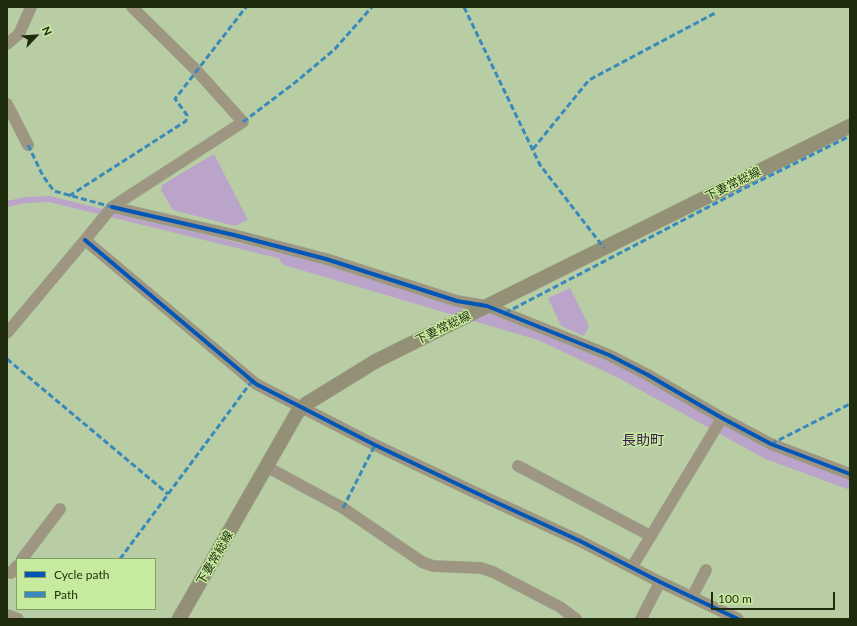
<!DOCTYPE html>
<html>
<head>
<meta charset="utf-8">
<style>
  body { margin:0 }
  #map { position:relative; width:857px; height:626px; overflow:hidden; background:#b9cda4; font-family:Lato,sans-serif }
  canvas { display:block }
  .frame { position:absolute; inset:0; border:8px solid #1e2b0d; pointer-events:none }
  .legend { position:absolute; left:16px; top:558px; width:140px; height:52px; box-sizing:border-box; background:#c6eb9f; border:1px solid #839e65; margin:0; padding:5px 7px; list-style:none; font-size:12px; color:#1e2b0d }
  .legend li { display:flex; align-items:center; gap:8px; height:20px }
  .legend b { width:20px; border:1px solid #839e65 }
  .north { position:absolute; left:16px; top:16px; width:40px; height:40px; -webkit-text-stroke:3px #c6eb9f; paint-order:stroke; rotate:65deg; font-size:11px; font-weight:700; line-height:16px; text-align:center; color:#1e2b0d }
  .north::after { content:''; display:block; margin:auto; width:14px; height:18px; background:#1e2b0d; clip-path:polygon(50% 0,100% 100%,50% 72%,0 100%) }
  .scale { position:absolute; left:711px; top:592px; width:124px; height:18px; box-sizing:border-box; border:2px solid #1e2b0d; border-top:0; padding-left:5px; font-size:12px; line-height:14px; white-space:nowrap; color:#1e2b0d; -webkit-text-stroke:3px #c6eb9f; paint-order:stroke }
</style>
</head>
<body>
<div id="map">
<canvas width="857" height="626"></canvas>
<div class="frame"></div>
<ul class="legend">
<li><b style="height:5px;background:#0057b8"></b>Cycle path</li>
<li><b style="height:5px;background:#378abb"></b>Path</li>
</ul>
<div class="north">N</div>
<div class="scale">100 m</div>
</div>
<script>
const g = document.querySelector('canvas').getContext('2d');
g.lineJoin = 'round';
function paint(path, color) { g.fillStyle = color; g.fill(path, 'evenodd'); }
const shape = rows => new Path2D(rows.map(r => 'M' + r).join(''));
function stroke(path, color, width, dash) { g.strokeStyle = color; g.lineWidth = width; g.lineCap = dash ? 'butt' : 'round'; g.setLineDash(dash || []); g.stroke(path); }
function drawText(font, color, halo, rows, align = 'center') {
  g.font = font + ' Lato,"Noto Sans JP",sans-serif'; g.lineWidth = 3; g.setLineDash([]); g.textBaseline = 'middle'; g.strokeStyle = halo; g.fillStyle = color; for (const [text, x, y, turn = 0] of rows) {
    g.save(); g.translate(x, y); g.rotate((+turn || 0) * Math.PI / 180); g.textAlign = isNaN(turn) ? turn : align; if (halo) g.strokeText(text, 0, 0); g.fillText(text, 0, 0); g.restore();
  }
}
paint(shape([
  [214,154,248,220,235,226,173,210,161,190,162,185],
  [50,196,307,260,306,265,49,202,26,203,7,207,7,201,25,197],
  [570,288,589,326,584,336,561,326,548,298]
]), '#baa4ca');
stroke(shape([
  [287,258,541,333,623,372,768,452,850,482]
]), '#baa4ca', 15);
const minor = shape([
  [7,44,19,34,31,7],
  [7,104,28,145],
  [112,207,234,235,326,259,457,301,487,306,609,355,648,375,722,418,771,444,850,474],
  [85,240,256,384,375,445,491,500,580,541,660,582,738,619],
  [7,333,85,240,112,207,243,122,196,70,132,7],
  [518,466,651,536],
  [267,467,343,508,422,562,433,566,481,568,493,572,560,607,576,619],
  [22,559,60,509],
  [632,567,722,418],
  [7,572,11,573,17,566],
  [692,597,706,570],
  [7,615,18,619],
  [641,619,660,582]
]);
const major = shape([
  [179,619,297,413,306,404,376,361,850,126]
]);
stroke(minor, '#9aa989', 12);
stroke(major, '#9aa989', 15);
stroke(minor, '#9e9582', 11);
stroke(major, '#948f77', 14);
stroke(shape([
  [464,7,540,165,604,248],
  [243,122,297,81,335,49,372,7],
  [28,145,43,176,54,191,112,207],
  [533,149,589,80,717,12],
  [69,196,186,121,187,115,175,99,246,7],
  [505,313,743,189,850,136],
  [7,359,168,494],
  [771,444,850,404],
  [343,508,375,445],
  [120,559,252,381]
]), '#378abb', 3, [6, 3]);
stroke(shape([
  [112,207,234,235,326,259,457,301,487,306,609,355,648,375,722,418,771,444,850,474],
  [85,240,256,384,375,445,491,500,580,541,660,582,738,619]
]), '#0057b8', 4);
drawText('12px', '#1e2b0d', '#c6eb9f', [
  ["下妻常総線",733,184,-26],
  ["下妻常総線",443,328,-26],
  ["下妻常総線",215,558,-60]
]);
drawText('14px', '#3a1850', '#c6eb9f', [
  ["長助町",643,440]
]);
</script>
</body>
</html>
